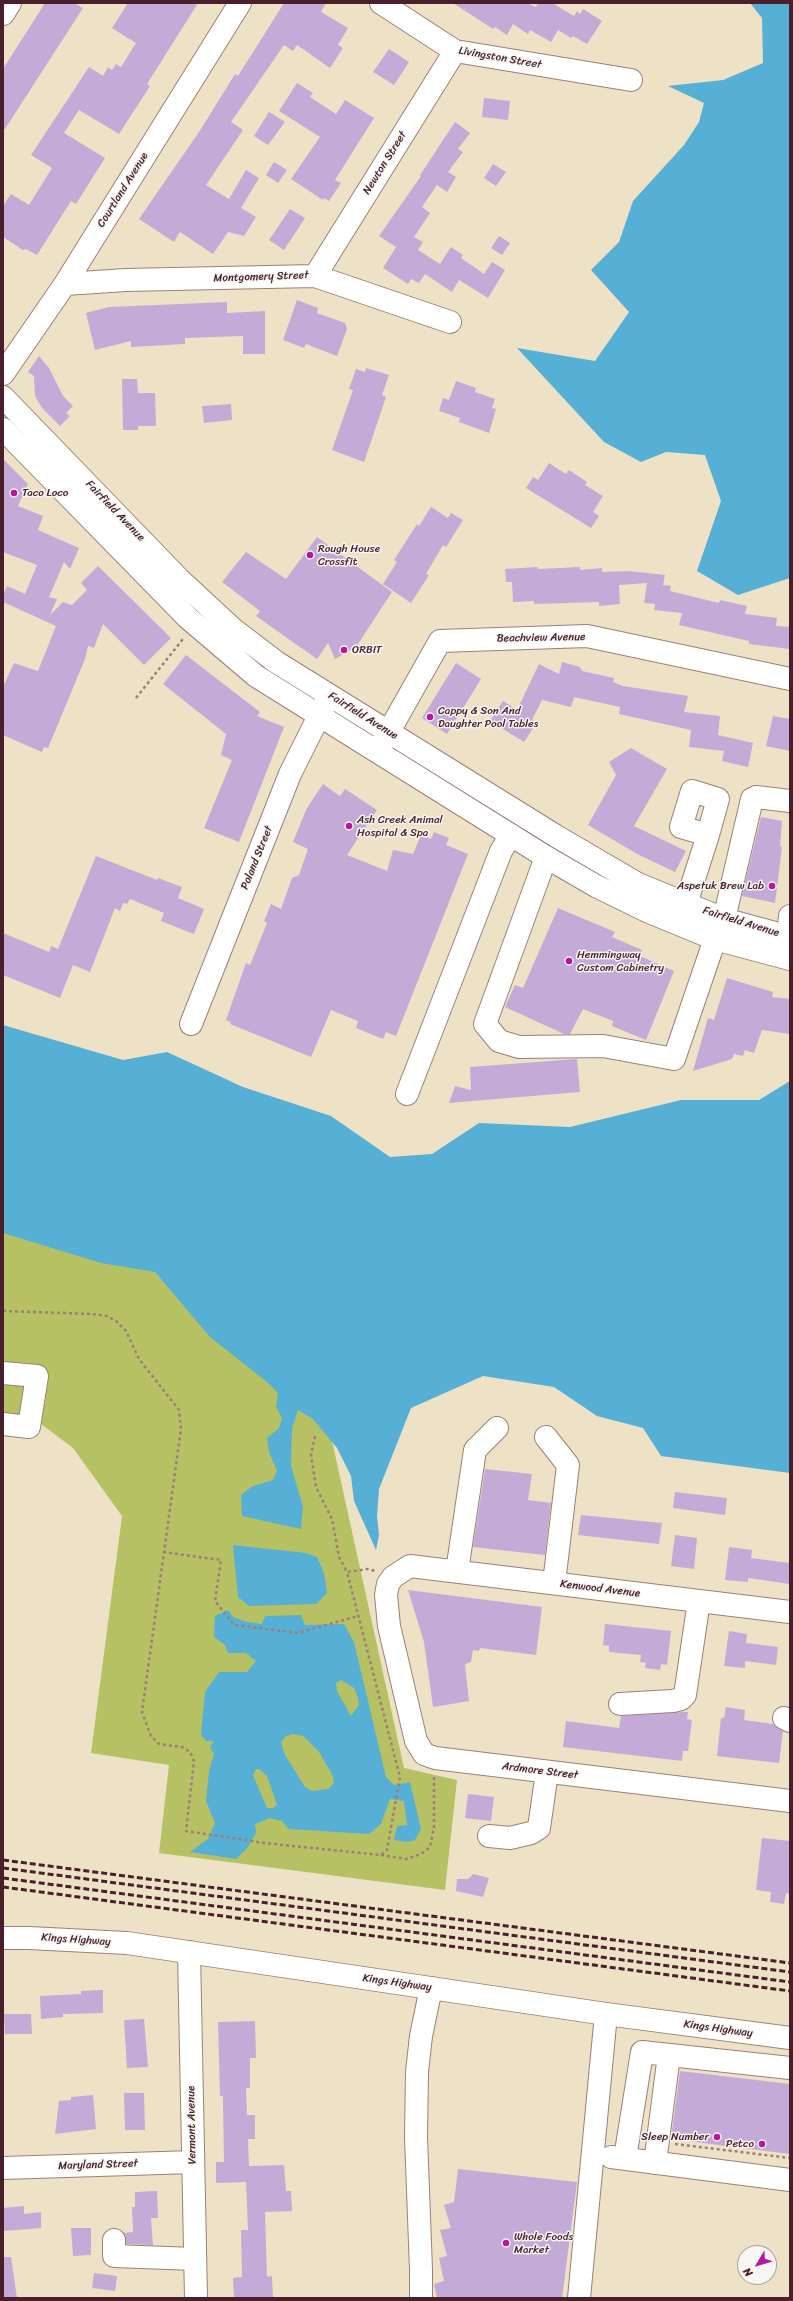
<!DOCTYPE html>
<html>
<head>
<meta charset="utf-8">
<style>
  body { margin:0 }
  #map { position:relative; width:793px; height:2301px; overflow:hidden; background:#ede2c5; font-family:Sriracha,sans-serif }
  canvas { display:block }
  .frame { position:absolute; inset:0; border:4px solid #4a1f2b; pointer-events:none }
  .north { position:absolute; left:737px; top:2245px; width:40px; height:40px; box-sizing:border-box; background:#f6f6f2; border:1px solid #b1a0a2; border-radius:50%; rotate:232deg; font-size:11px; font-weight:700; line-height:16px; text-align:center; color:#4a1f2b }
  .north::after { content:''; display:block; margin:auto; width:14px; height:18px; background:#b5179e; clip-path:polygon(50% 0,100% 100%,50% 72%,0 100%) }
</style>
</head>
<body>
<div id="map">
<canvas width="793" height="2301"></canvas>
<div class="frame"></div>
<div class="north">N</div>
</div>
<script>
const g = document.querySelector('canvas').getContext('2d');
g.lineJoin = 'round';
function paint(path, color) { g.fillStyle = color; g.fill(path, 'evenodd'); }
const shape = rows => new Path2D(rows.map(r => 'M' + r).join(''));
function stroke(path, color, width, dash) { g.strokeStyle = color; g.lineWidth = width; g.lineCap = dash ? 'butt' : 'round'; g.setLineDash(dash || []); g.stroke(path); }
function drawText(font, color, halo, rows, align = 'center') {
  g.font = font + ' Sriracha,sans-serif'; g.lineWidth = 3; g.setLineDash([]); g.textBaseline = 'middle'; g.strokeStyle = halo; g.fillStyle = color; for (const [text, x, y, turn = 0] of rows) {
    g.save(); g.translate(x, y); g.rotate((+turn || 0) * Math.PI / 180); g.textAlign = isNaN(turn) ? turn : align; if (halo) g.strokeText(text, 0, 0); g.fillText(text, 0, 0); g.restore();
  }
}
paint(shape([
  [3,1167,316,1368,404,1768,457,1780,445,1890,159,1853,169,1765,91,1753,122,1516,73,1448,41,1424,3,1419]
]), '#b6c163');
paint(shape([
  [750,3,790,3,790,578,738,595,697,571,721,501,705,455,666,452,641,462,604,442,517,348,595,361,629,312,591,270,619,242,633,201,684,145,699,122,704,103,668,86,723,80,763,63,762,18],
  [3,1025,123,1060,167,1052,243,1087,331,1116,390,1157,432,1154,479,1123,570,1127,681,1100,759,1100,790,1081,790,1473,661,1456,643,1428,597,1416,554,1387,483,1376,411,1408,379,1489,377,1517,379,1535,376,1550,354,1501,351,1476,337,1448,313,1419,298,1410,292,1429,291,1466,303,1507,301,1529,242,1516,241,1495,251,1487,273,1480,277,1471,269,1452,267,1438,279,1428,282,1418,276,1407,278,1393,267,1382,210,1337,155,1272,101,1263,3,1233],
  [233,1545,306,1553,317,1557,324,1573,327,1593,316,1604,249,1606,238,1597],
  [228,1610,233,1617,247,1622,262,1624,265,1616,301,1615,305,1625,344,1624,354,1642,386,1777,394,1785,410,1782,421,1829,415,1840,407,1842,394,1840,397,1826,407,1825,404,1801,390,1799,381,1824,369,1834,289,1829,282,1821,270,1818,255,1824,256,1833,248,1847,236,1859,190,1852,208,1839,215,1823,206,1801,209,1771,214,1754,210,1747,214,1741,206,1741,201,1735,205,1692,219,1672,247,1672,256,1661,246,1653,228,1653,225,1645,214,1637,215,1616],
  [341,1680,354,1688,358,1698,359,1705,351,1716,337,1691,336,1683],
  [293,1734,303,1736,319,1752,333,1776,334,1783,328,1789,312,1791,305,1787,285,1755,281,1742,286,1736],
  [256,1769,259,1769,267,1776,277,1805,273,1808,267,1808,253,1775]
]), '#56afd4');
paint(shape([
  [45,3,74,3,83,8,3,132,3,69],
  [128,3,198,3,147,84,150,86,119,134,79,110,64,133,105,158,76,204,71,201,37,255,26,249,23,250,3,237,3,206,11,194,29,205,52,168,31,155,89,67,103,76,108,67,112,70,116,64,121,67,136,43,112,28],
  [284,3,326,3,321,12,348,28,338,45,343,48,330,68,297,45,293,51,284,45,231,122,243,130,206,185,229,199,246,170,259,178,241,208,256,217,244,236,228,232,213,254,180,232,174,242,139,219,201,129,235,74,238,76],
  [453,3,527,3,536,7,538,3,552,3,574,16,577,11,580,14,583,9,602,21,587,44,573,36,571,38,558,30,551,42,530,30,528,34,513,24,507,35,495,27,493,29],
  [389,49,409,62,394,85,373,72],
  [297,83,313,93,310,97,336,114,345,100,374,118,335,180,341,183,329,201,324,198,323,200,291,179,320,137,279,111],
  [484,98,510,101,508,120,482,117],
  [269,112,285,122,268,145,254,136],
  [455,122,470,133,458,149,463,152,448,172,456,177,447,192,437,185,422,207,430,213,414,237,423,242,418,250,440,264,451,247,463,255,461,258,484,274,492,262,505,270,488,298,459,280,452,292,425,274,419,283,411,279,408,284,383,268,396,247,379,236,421,176,420,175],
  [274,162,287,170,278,183,266,175],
  [493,164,506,172,496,186,484,178],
  [290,209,305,218,284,250,269,240],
  [499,236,510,243,502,255,491,248],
  [297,300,318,308,317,313,345,323,347,329,337,356,306,344,304,348,283,340],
  [227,302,227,313,265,311,265,354,243,354,243,336,185,338,185,344,131,347,131,341,95,350,86,313,109,307],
  [39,356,49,368,63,396,73,406,66,413,70,416,60,426,42,408,35,396,34,376,28,372],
  [366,368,389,375,382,395,386,397,364,462,332,450,353,390,349,389,356,369,365,372],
  [122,379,137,379,138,393,155,393,156,426,138,426,138,430,123,430],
  [456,381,476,388,475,392,495,399,492,408,496,409,489,433,459,422,460,418,439,411,443,398,449,400],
  [231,404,232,420,204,423,202,406],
  [3,459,28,484,18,506,43,516,38,530,79,548,70,569,64,562,49,597,57,599,50,615,63,602,72,605,87,590,81,583,98,566,171,638,144,665,103,624,94,648,88,646,85,659,48,748,44,747,42,752,3,735,3,687,14,663,38,671,56,626,3,602,3,595,7,586,25,594,37,565,3,552],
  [549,463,566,474,569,470,587,482,585,485,603,496,593,512,599,516,591,528,526,488,533,477,538,480],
  [431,507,448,518,451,513,463,520,446,547,443,545,426,574,429,575,411,603,383,584,397,562,394,560,417,524,419,526],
  [317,537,392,592,356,647,335,659,328,643,317,659,256,616,260,611,222,582,246,552,286,579],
  [538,567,538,569,580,567,580,570,602,568,602,572,628,571,665,575,663,585,671,586,670,591,719,603,720,600,747,606,745,614,777,618,776,626,790,627,790,649,749,644,749,641,679,625,682,613,654,610,655,604,644,603,647,583,619,585,620,604,599,606,599,602,534,604,534,601,513,602,512,582,506,582,505,569],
  [186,655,260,712,257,716,284,727,239,842,204,828,232,760,221,755,226,734,163,684],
  [562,662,580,667,582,671,614,678,613,682,623,686,688,696,684,712,720,716,718,735,753,743,748,767,722,761,724,751,689,747,691,730,619,714,620,707,574,697,571,707,542,700,532,720,537,722,524,742,490,721,503,701,517,710,539,664,559,674],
  [456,663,481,679,447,734,422,718],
  [773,716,790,719,790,751,766,746],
  [631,748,667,769,634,826,686,851,675,872,639,855,588,825,616,775,609,762],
  [323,784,340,796,345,789,377,810,347,855,387,871,393,850,413,854,421,835,431,839,434,832,449,838,446,845,468,854,396,1036,386,1032,383,1039,356,1028,358,1021,331,1010,311,1057,230,1024,231,1022,226,1020,246,963,250,965,267,923,264,921,271,904,281,909,292,878,299,875,308,849,293,842,307,808],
  [761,817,782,821,780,846,782,847,775,903,742,896],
  [96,856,157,880,158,878,182,887,178,898,204,909,194,934,161,921,164,913,130,899,127,904,123,903,120,911,115,908,90,972,73,965,60,998,3,975,3,933,49,952,51,946,58,949],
  [558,908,615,932,612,937,642,950,640,956,674,971,646,1040,612,1026,613,1021,583,1009,570,1034,564,1034,505,1007,515,985,523,988],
  [727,978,773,992,772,997,790,999,790,1034,762,1030,754,1053,745,1050,743,1056,734,1054,732,1059,693,1071,708,1018,714,1020],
  [577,1059,580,1092,449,1103,455,1086,471,1090,470,1067],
  [485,1469,532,1474,528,1500,551,1503,545,1555,473,1547],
  [675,1492,727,1498,725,1515,673,1508],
  [581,1515,662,1523,659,1544,578,1535],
  [675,1535,697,1538,694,1569,671,1566],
  [729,1547,752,1550,751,1558,790,1563,790,1584,748,1578,748,1582,725,1580],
  [408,1590,542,1607,536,1655,480,1648,479,1651,473,1650,471,1662,465,1664,469,1701,433,1707,424,1642],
  [605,1624,671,1631,667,1665,661,1664,660,1670,645,1668,646,1663,640,1662,641,1655,609,1652,609,1646,603,1645],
  [729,1631,747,1634,746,1643,778,1647,776,1665,745,1661,745,1668,724,1666],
  [726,1707,745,1710,744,1720,773,1724,783,1731,779,1763,717,1756,721,1718,724,1718],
  [682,1712,688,1712,687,1719,692,1720,688,1751,683,1751,682,1761,563,1747,566,1721,619,1728,621,1716],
  [468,1794,494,1797,491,1821,465,1818],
  [762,1838,790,1841,790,1894,786,1893,784,1904,770,1902,771,1892,756,1890],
  [473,1874,489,1878,483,1897,456,1891,457,1879,468,1879],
  [103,1990,103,2013,63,2014,63,2017,41,2019,40,1996,81,1994,81,1991],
  [4,2014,31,2014,32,2034,5,2034],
  [144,2019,148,2067,127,2068,124,2020],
  [255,2021,256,2058,250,2058,250,2088,246,2088,247,2115,255,2115,255,2139,248,2139,249,2166,284,2165,286,2191,291,2191,292,2211,265,2212,267,2277,272,2276,273,2298,234,2298,233,2278,242,2277,241,2230,248,2230,246,2182,216,2183,216,2162,224,2162,223,2104,223,2096,220,2096,218,2022],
  [680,2071,790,2084,790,2154,671,2139],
  [124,2093,144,2093,145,2130,125,2130],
  [93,2095,96,2129,55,2134,59,2101,71,2100,71,2097],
  [458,2169,577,2182,562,2298,437,2298,434,2284,444,2281,439,2258,447,2256,440,2230,451,2228,444,2205,454,2202],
  [157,2191,158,2218,151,2218,153,2245,126,2244,124,2233,133,2232,132,2207,135,2207,135,2192],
  [24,2206,24,2214,41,2212,41,2228,3,2231,3,2208],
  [71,2228,91,2228,91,2255,73,2256],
  [3,2257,11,2257,17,2298,3,2298],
  [94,2273,117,2276,115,2291,92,2288]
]), '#c4aad7');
const minor = shape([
  [381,3,455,51,631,80],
  [3,14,10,3],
  [315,276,455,51],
  [65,284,126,280,315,276,450,322],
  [3,374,65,284,240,3],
  [379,749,440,641,587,636,790,679],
  [546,857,485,1024,499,1041,519,1047,603,1046,674,1059,715,939],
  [686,904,708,835,718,799,692,791,681,827,708,835],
  [724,919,752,799,756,797,790,801],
  [788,936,790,916],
  [191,1024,290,774,328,698],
  [407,1094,501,851,511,835],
  [3,1373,37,1376,29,1427,3,1424],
  [546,1437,568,1465,554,1583],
  [457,1571,475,1450,497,1428],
  [790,1612,410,1566,393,1577,388,1584,386,1595,389,1626,416,1741,424,1754,435,1758,790,1801],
  [620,1704,673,1701,681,1699,685,1695,699,1601],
  [784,1718,790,1721],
  [489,1836,510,1838,531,1833,539,1828,547,1772],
  [189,1952,196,2298],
  [611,2157,790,2180],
  [625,2158,642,2052,790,2068],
  [655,2163,669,2055],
  [3,2168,193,2162],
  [114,2240,114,2256,195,2259],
  [421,2298,421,2270,416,2137,417,2072,421,2036,431,1988],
  [579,2298,606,2014]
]);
const major = shape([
  [3,397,179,579,233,629,276,662,556,836,638,884,724,919,790,937],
  [3,429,188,618,256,676,546,857,596,886,649,912,715,939,790,959],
  [3,1938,29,1938,127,1943,606,2014,790,2038]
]);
stroke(minor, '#9c8078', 24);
stroke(major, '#9c8078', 24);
stroke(shape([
  [136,698,183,639],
  [3,1311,92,1314,107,1316,116,1321,126,1331,139,1359,179,1410,181,1429,142,1712,151,1736,159,1744,182,1747,190,1752,194,1761,186,1831,264,1843,381,1855,387,1850,400,1777,347,1572,368,1569,375,1571],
  [315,1436,311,1455,316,1487,332,1519,339,1557,347,1572],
  [163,1552,221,1560,215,1601,234,1625,298,1633,358,1616],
  [381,1855,406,1859,421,1854,430,1847,434,1827,434,1777],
  [675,2144,790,2158]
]), '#9c8078', 2.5, [3, 3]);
stroke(minor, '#fff', 22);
stroke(major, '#fff', 22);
stroke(shape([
  [3,1860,790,1963],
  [3,1868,790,1972],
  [3,1878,790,1982],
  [3,1887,790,1991]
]), '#4a1f2b', 3, [6, 3]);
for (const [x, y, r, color] of [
  [14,493,4,"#b5179e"],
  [310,555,4,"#b5179e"],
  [344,650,4,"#b5179e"],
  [430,717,4,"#b5179e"],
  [349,826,4,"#b5179e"],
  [772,886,4,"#b5179e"],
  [569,961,4,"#b5179e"],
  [717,2137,4,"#b5179e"],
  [762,2144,4,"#b5179e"],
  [506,2243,4,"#b5179e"]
]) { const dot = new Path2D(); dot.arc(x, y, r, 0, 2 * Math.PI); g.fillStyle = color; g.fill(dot); stroke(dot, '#f6f6f2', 1.5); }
drawText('11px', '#4a1f2b', '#f6f6f2', [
  ["Livingston Street",500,58,10],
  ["Newton Street",385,163,-58],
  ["Courtland Avenue",123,190,-58],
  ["Montgomery Street",261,277,-2],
  ["Fairfield Avenue",115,511,46],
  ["Beachview Avenue",541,638,-1],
  ["Fairfield Avenue",363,716,32],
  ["Poland Street",257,858,-68],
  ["Fairfield Avenue",741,922,17],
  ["Kenwood Avenue",600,1589,7],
  ["Ardmore Street",540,1771,7],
  ["Kings Highway",76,1940,4],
  ["Kings Highway",397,1983,8],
  ["Kings Highway",718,2029,8],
  ["Vermont Avenue",192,2125,-91],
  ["Maryland Street",98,2165,-2]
]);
drawText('11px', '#4a1f2b', '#f6f6f2', [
  ["Taco Loco",22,493],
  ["Rough House",318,549],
  ["Crossfit",318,562],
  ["ORBIT",352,650],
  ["Cappy & Son And",438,711],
  ["Daughter Pool Tables",438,724],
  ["Ash Creek Animal",357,820],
  ["Hospital & Spa",357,833],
  ["Aspetuk Brew Lab",764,886,"right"],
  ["Hemmingway",577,955],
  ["Custom Cabinetry",577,968],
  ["Sleep Number",709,2137,"right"],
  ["Petco",754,2144,"right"],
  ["Whole Foods",514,2237],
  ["Market",514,2250]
], 'left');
</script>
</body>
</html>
